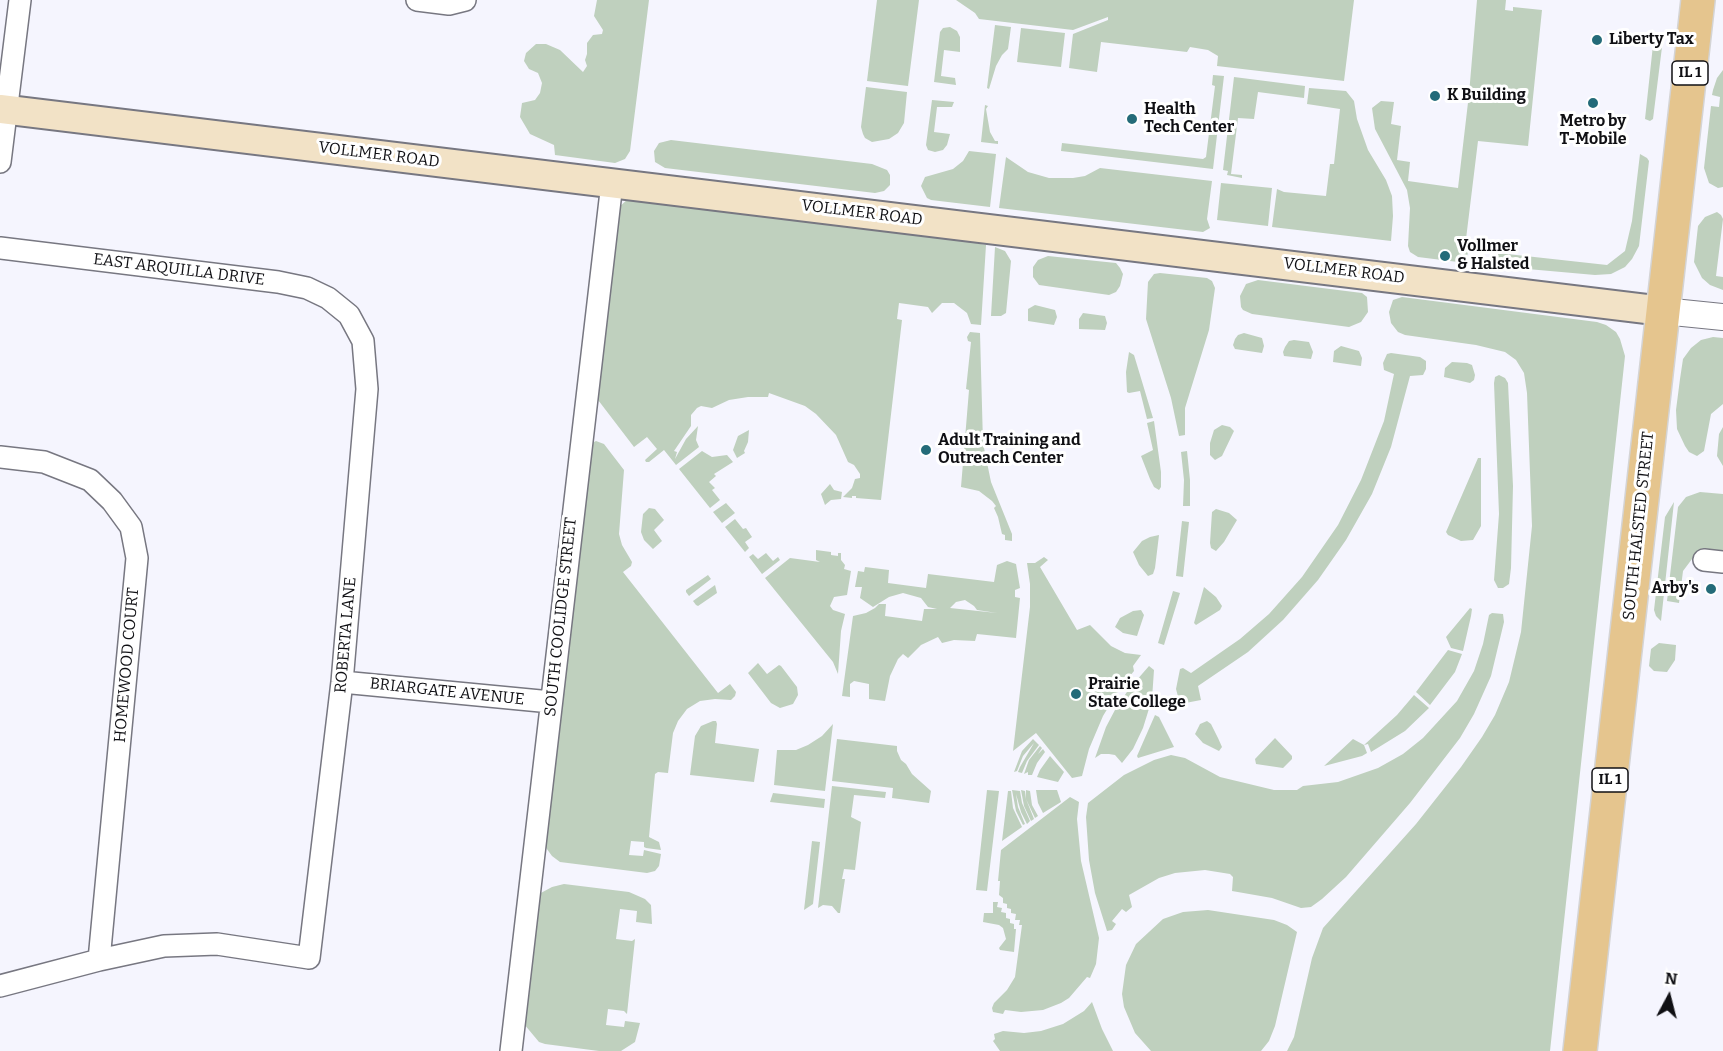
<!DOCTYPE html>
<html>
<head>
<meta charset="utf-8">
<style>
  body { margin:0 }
  #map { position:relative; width:1723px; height:1051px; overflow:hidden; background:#f5f5fe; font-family:Bitter,serif }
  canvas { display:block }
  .north { position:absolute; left:1639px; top:967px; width:60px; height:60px; -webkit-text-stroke:4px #fff; paint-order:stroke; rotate:7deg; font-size:16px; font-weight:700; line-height:24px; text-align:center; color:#101014 }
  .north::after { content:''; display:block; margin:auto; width:21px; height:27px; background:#101014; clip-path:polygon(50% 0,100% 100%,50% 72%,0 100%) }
</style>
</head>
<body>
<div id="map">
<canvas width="1723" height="1051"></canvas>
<div class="north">N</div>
</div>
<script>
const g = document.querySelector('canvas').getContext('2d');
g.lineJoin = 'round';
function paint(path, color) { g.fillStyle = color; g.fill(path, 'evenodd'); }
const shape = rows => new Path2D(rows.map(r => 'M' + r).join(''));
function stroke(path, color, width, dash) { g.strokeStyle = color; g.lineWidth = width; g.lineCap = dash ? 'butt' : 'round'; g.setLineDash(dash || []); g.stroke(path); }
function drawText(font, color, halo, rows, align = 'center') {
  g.font = font + ' Bitter,serif'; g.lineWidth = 6; g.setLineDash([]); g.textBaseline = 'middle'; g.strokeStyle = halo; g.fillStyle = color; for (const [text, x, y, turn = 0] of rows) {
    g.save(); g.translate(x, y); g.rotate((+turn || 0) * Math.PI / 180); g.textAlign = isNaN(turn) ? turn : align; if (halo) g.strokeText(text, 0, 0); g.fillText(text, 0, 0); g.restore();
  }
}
paint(shape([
  [597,0,649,0,630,151,625,159,615,163,555,155,554,145,530,134,520,117,522,103,535,100,540,93,542,83,538,73,529,69,524,61,526,53,536,44,546,44,560,50,583,72,587,66,585,60,587,54,587,43,593,35,602,34,603,30,594,16],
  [877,0,919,0,908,86,867,81],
  [956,0,1354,0,1344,81,1217,66,1218,56,1208,50,1190,47,1187,52,1101,42,1097,72,1069,68,1073,34,1108,20,1108,17,1073,30,979,19,975,13],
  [1477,0,1506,0,1505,10,1513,11,1513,7,1542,10,1528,146,1478,141,1466,239,1470,240,1467,257,1458,262,1418,257,1410,252,1408,246,1410,208,1407,190,1375,129,1372,108,1381,101,1394,102,1391,124,1401,126,1397,160,1410,162,1408,181,1458,188,1469,94],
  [995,25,1011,27,1008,49,1002,55,996,66,989,89,987,88],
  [950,27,957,31,960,37,960,52,944,50,941,76,955,78,956,85,934,82,940,32,943,28],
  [1021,28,1065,33,1061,67,1017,62],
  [1655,43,1662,47,1653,119,1650,121,1645,119,1653,45],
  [1723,70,1723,187,1718,188,1709,183,1704,168,1711,106,1719,107,1720,97,1712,95,1713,90,1717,78],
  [1213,75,1224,76,1213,169,1061,151,1062,143,1203,159,1206,157,1215,86,1212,85],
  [1234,77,1305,86,1304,98,1258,92,1254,119,1238,118,1231,174,1242,175,1242,178,1227,175,1228,171,1223,170],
  [866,87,907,92,904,123,898,133,889,139,872,142,865,138,863,134,861,127],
  [1309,88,1346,91,1354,101,1357,119,1368,150,1386,180,1392,196,1393,216,1391,241,1272,227,1277,189,1284,192,1326,196,1330,164,1334,164,1340,109,1307,104],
  [932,100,954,102,952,107,937,107,934,132,950,134,947,145,943,150,935,152,928,150,926,145],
  [985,105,988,106,986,109,990,132,995,141,998,141,998,144,981,142],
  [671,140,872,164,887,170,890,175,890,185,884,191,875,193,665,168,655,162,654,151,659,143],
  [969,151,996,154,990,207,931,200,927,198,921,186,925,177,953,169,963,161],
  [1640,154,1647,158,1649,161,1639,246,1632,259,1625,267,1611,274,1595,275,1505,267,1501,265,1498,261,1498,253,1607,265,1625,251,1632,221],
  [1006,157,1028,172,1049,178,1073,178,1085,176,1100,168,1212,181,1207,219,1210,228,1203,232,999,208],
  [1221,183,1272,188,1268,226,1217,220],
  [628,199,905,229,986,245,981,325,971,324,967,313,954,303,942,303,932,313,928,307,899,303,897,319,902,320,881,500,856,498,856,496,852,496,852,498,843,497,852,488,855,479,860,478,860,474,854,465,848,462,836,435,816,414,805,406,769,393,768,397,748,397,729,400,712,408,701,406,697,408,691,415,691,426,674,451,677,452,675,459,686,439,698,426,696,440,699,447,676,465,664,450,649,462,646,462,645,460,657,449,647,437,634,447,595,396,618,208],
  [1717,212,1721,215,1723,219,1716,276,1723,277,1723,290,1710,285,1702,278,1694,262,1698,226,1705,217],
  [995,247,1005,251,1011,261,1006,313,1001,316,991,316],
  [1048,256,1116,263,1120,268,1123,274,1120,286,1116,292,1109,295,1039,285,1033,277,1033,267,1038,260],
  [1160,273,1207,278,1212,281,1215,288,1209,330,1185,408,1185,435,1179,436,1171,398,1146,319,1148,282,1154,274],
  [1258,280,1362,293,1367,297,1368,312,1361,322,1349,327,1252,314,1243,310,1241,307,1240,296,1246,284],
  [1402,297,1597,322,1606,325,1616,332,1620,339,1625,356,1550,1051,1287,1051,1294,1037,1312,958,1323,928,1416,824,1461,767,1482,737,1495,715,1509,682,1521,632,1532,526,1527,393,1524,373,1516,360,1505,352,1476,345,1405,335,1398,332,1391,323,1389,312,1393,300],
  [1035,305,1055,310,1057,317,1054,325,1028,321,1028,309],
  [1083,313,1105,316,1107,323,1105,330,1079,329,1079,319],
  [970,332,980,333,983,443,991,482,1012,534,1012,541,1005,540,1005,535,1002,534,998,517,994,508,996,506,992,501,979,491,961,487,969,390,966,389,971,342,968,341,967,337],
  [1244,333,1262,338,1264,346,1262,353,1235,349,1233,345,1235,339,1238,335],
  [1713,337,1723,338,1723,404,1711,414,1704,451,1697,456,1689,452,1685,446,1677,429,1676,410,1680,379,1683,359,1691,348,1701,340],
  [1294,340,1309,342,1313,352,1311,359,1284,356,1283,352,1285,347,1289,341],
  [1341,346,1359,351,1362,358,1361,366,1333,362,1334,351],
  [1129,352,1134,355,1153,418,1147,419,1140,391,1129,393,1127,392,1126,372],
  [1391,353,1420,357,1426,361,1426,369,1423,375,1410,376,1391,447,1372,494,1346,540,1318,580,1283,620,1248,652,1198,686,1201,700,1180,704,1176,689,1180,669,1183,668,1191,673,1240,639,1269,614,1302,577,1338,525,1361,480,1384,421,1394,374,1384,370,1383,363,1387,354],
  [1452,362,1467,363,1472,365,1475,375,1474,380,1470,383,1444,377,1445,368],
  [1499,375,1505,378,1508,383,1513,486,1511,568,1509,584,1503,588,1498,588,1494,580,1499,514,1494,383,1495,377],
  [1154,421,1161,472,1161,487,1159,490,1154,487,1150,479,1141,456,1153,450,1147,423],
  [1222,425,1230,427,1234,431,1222,456,1215,460,1210,455,1210,443,1214,430],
  [1723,427,1723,466,1717,456,1719,434],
  [749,430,748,442,744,451,745,453,737,458,733,450,738,436],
  [596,441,604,444,624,470,619,534,622,545,632,562,631,566,623,572,718,693,730,684,736,692,735,696,731,700,715,699,700,701,687,709,678,721,673,733,668,773,658,772,655,774,649,837,659,842,661,850,646,848,644,847,644,842,631,841,629,855,643,856,644,850,661,854,659,866,655,871,647,873,560,862,552,856,544,845,592,443],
  [702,451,712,457,727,455,733,462,714,474,716,476,709,482,715,488,712,490,720,500,710,508,679,469],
  [1187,451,1190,480,1190,506,1183,506,1184,480,1181,452],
  [1478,458,1481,458,1481,526,1473,540,1461,541,1448,535,1446,532],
  [830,484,834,490,842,492,841,499,831,500,825,505,821,494],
  [1700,492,1723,494,1723,554,1699,555,1692,559,1683,571,1679,603,1667,601,1678,507,1686,497],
  [1674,502,1661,621,1656,616,1654,610,1665,517],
  [726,503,735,513,722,523,713,512],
  [649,508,655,509,664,520,654,530,662,541,653,549,644,540,641,532,643,514],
  [1216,509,1229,513,1237,520,1224,542,1216,551,1211,548,1210,543,1212,512],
  [735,519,743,529,746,528,752,537,745,542,749,548,745,552,725,527],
  [1182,521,1189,522,1183,577,1176,576],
  [1159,535,1155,568,1153,574,1148,576,1139,565,1133,552,1142,541,1150,537],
  [816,550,831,552,831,555,838,556,838,553,841,553,841,560,845,565,844,569,851,571,847,595,834,597,830,606,833,610,845,614,841,631,838,674,833,662,765,578,790,558,820,562,816,560],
  [766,553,773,561,778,557,780,560,762,574,749,557,753,554,758,559],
  [1044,557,1048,560,1040,567,1077,630,1090,625,1111,646,1125,653,1141,655,1133,666,1134,671,1120,688,1103,716,1089,749,1082,776,1072,778,1036,733,1013,751,1030,607,1030,584,1027,563,1035,563],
  [1007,561,1016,564,1020,588,1015,590,1015,597,1020,598,1016,638,977,634,975,641,954,640,942,643,938,637,921,645,908,658,903,654,898,659,890,676,885,701,869,699,869,684,854,681,850,684,850,697,842,696,853,616,866,613,875,608,879,604,886,604,885,616,922,621,924,609,937,609,928,607,921,598,903,593,889,597,873,607,860,598,862,587,855,587,858,571,864,572,865,567,889,570,888,583,926,588,928,574,994,582,997,565],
  [965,600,974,606,977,610,997,613,950,608,956,602],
  [708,575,711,579,689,596,686,592,686,590],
  [715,585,717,593,698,606,696,605,693,601],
  [1204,587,1216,597,1222,606,1220,610,1196,625,1194,623],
  [1173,591,1180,593,1164,645,1158,643],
  [1470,608,1472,609,1471,616,1463,651,1451,648,1446,637],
  [1141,610,1144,615,1137,636,1123,633,1115,627,1120,618,1133,611],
  [1492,613,1503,614,1504,622,1491,676,1474,714,1460,738,1410,803,1346,877,1322,899,1311,907,1301,908,1272,898,1232,891,1233,877,1230,874,1205,870,1175,873,1159,878,1129,895,1132,907,1126,912,1122,909,1112,921,1116,924,1112,930,1107,931,1095,893,1089,860,1086,817,1088,803,1124,775,1154,760,1171,755,1185,758,1220,777,1274,790,1297,790,1303,786,1338,782,1378,768,1403,754,1423,738,1457,701,1474,671,1483,644,1489,615],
  [1659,643,1676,645,1675,660,1667,672,1654,671,1649,666,1651,649],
  [1448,650,1462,654,1455,672,1430,705,1416,692],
  [758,663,767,674,779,665,781,666,797,687,798,695,793,704,780,708,771,703,748,673],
  [1149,666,1154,670,1152,699,1143,728,1133,749,1122,763,1115,755,1109,754,1101,754,1095,758,1106,727,1116,708,1129,689],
  [1414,695,1429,708,1405,731,1371,752,1368,744,1364,745,1367,753,1362,756,1324,766,1353,739,1364,745,1397,715],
  [1155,715,1159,717,1174,747,1138,758,1137,756],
  [713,721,716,721,717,724,715,743,759,749,754,782,690,775,695,736,701,726],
  [1207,721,1211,724,1218,738,1222,747,1219,751,1203,743,1195,734,1200,724],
  [833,724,825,791,774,785,777,750,796,750,808,745,822,736],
  [1275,738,1292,756,1292,759,1283,768,1256,764,1255,759],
  [837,739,897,746,897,751,901,760,906,764,912,774,931,791,929,803,892,798,893,788,832,781],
  [1033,739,1039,745,1027,761,1022,773,1018,772,1020,767,1034,743,1023,756,1017,771,1014,772,1022,751],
  [1040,746,1042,748,1038,754,1043,749,1045,752,1037,763,1032,775,1028,775,1028,772,1024,774,1029,760],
  [1050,756,1064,772,1058,782,1037,777,1040,770],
  [832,786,886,792,885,798,854,795,851,817,861,822,855,870,844,869,842,879,845,879,840,913,838,913,832,906,823,905,818,908],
  [987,790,999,791,987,891,976,890],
  [1012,790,1020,791,1022,803,1030,821,1027,824,1021,812,1016,794,1018,807,1025,824,1023,825,1016,811],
  [1021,790,1025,791,1026,799,1026,790,1030,791,1032,805,1038,816,1035,818,1026,799,1034,819,1031,821,1024,806],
  [1036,790,1057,790,1061,802,1043,813,1038,803],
  [1008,791,1011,791,1013,808,1022,827,1002,841],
  [773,793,825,799,824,808,770,802],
  [1070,797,1079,802,1077,819,1081,861,1099,938,1096,964,1090,978,1087,977,1069,998,1061,1003,1043,1010,1021,1012,1005,1010,1003,1014,993,1012,992,1008,994,1003,1007,990,1015,977,1022,925,1019,925,1020,920,1015,920,1016,914,1011,913,1011,909,1007,908,1007,904,1003,903,1003,898,999,895,1000,881,998,881,1001,850],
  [812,841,820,842,813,904,804,910],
  [564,884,629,892,645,899,651,905,652,924,636,922,637,911,620,909,616,939,632,941,635,939,627,1014,624,1011,608,1009,606,1025,624,1027,625,1021,640,1023,635,1042,621,1051,599,1051,545,1044,539,1042,524,1024,539,894,552,887],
  [993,902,998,902,997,907,1002,908,1001,912,1006,913,1006,918,1010,919,1010,923,1014,924,1014,929,1016,929,1014,952,1000,950,999,948,1006,939,1003,928,999,925,983,922,984,913,993,913],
  [1208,910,1274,920,1287,925,1297,932,1275,1026,1269,1041,1261,1051,1151,1051,1135,1033,1124,1007,1122,994,1126,965,1136,944,1163,919,1183,912],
  [1092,1002,1102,1029,1113,1051,1000,1051,993,1041,995,1039,994,1034,1003,1031,1024,1033,1041,1031,1063,1024,1084,1011]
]), '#bfd0be');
const minor = shape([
  [417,0,449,4,465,0],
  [0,162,20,0],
  [0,248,278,282,307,288,328,298,349,315,363,341,367,389,342,682,309,958,217,944,164,946,99,960,0,986],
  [0,457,44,462,90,480,112,501,131,527,137,558,99,960],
  [1704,560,1723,562],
  [342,682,551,702],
  [511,1051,612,183]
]);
const tertiary = shape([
  [1663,311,1723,317]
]);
const secondary = shape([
  [0,109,1663,311]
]);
const primary = shape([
  [1580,1051,1698,0]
]);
stroke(minor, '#777781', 24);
stroke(tertiary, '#777781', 28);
stroke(secondary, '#777781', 32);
stroke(primary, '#d4d4d5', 36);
stroke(minor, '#fff', 21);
stroke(tertiary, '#fff', 26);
stroke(secondary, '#f2e2c6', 28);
stroke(primary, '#e5c58e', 33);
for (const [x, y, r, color] of [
  [1597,40,6,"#246b79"],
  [1435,96,6,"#246b79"],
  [1593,103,6,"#246b79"],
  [1132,119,6,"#246b79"],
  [1445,256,6,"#246b79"],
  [926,450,6,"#246b79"],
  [1711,589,6,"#246b79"],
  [1076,694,6,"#246b79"]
]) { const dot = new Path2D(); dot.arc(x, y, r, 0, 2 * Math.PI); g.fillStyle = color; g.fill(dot); stroke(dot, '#fff', 2); }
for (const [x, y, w] of [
  [1690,73,36],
  [1610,780,36]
]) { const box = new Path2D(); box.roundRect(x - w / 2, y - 12, w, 24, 4.5); g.fillStyle = '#fff'; g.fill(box); stroke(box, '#101014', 1.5); }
drawText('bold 15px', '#101014', null, [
  ["IL 1",1690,73],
  ["IL 1",1610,780]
]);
drawText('bold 16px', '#101014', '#fff', [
  ["Liberty Tax",1609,40],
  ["K Building",1447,96],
  ["Health",1144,110],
  ["Tech Center",1144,128],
  ["Metro by",1593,122,"center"],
  ["T-Mobile",1593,140,"center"],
  ["Vollmer",1457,247],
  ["& Halsted",1457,265],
  ["Adult Training and",938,441],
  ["Outreach Center",938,459],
  ["Arby's",1699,589,"right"],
  ["Prairie",1088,685],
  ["State College",1088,703]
], 'left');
drawText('16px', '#101014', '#fff', [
  ["VOLLMER ROAD",379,155,7],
  ["VOLLMER ROAD",862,213,7],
  ["EAST ARQUILLA DRIVE",179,270,7],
  ["VOLLMER ROAD",1344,271,7],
  ["SOUTH HALSTED STREET",1639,526,-84],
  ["SOUTH COOLIDGE STREET",561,617,-84],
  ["ROBERTA LANE",346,635,-85],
  ["HOMEWOOD COURT",127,665,-85],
  ["BRIARGATE AVENUE",447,692,6]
]);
</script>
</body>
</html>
